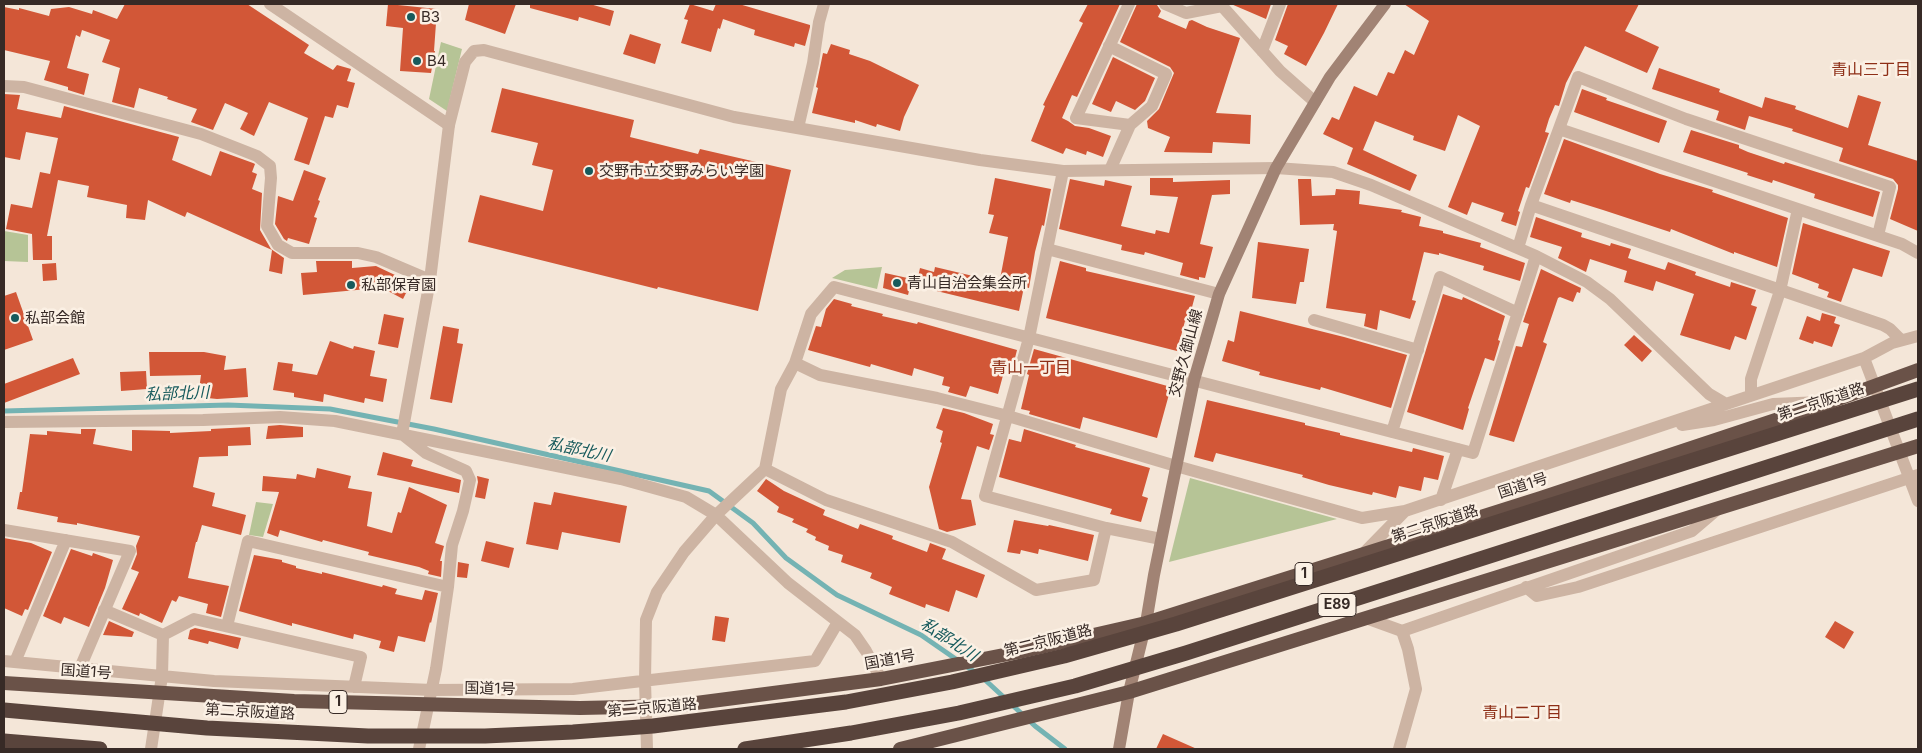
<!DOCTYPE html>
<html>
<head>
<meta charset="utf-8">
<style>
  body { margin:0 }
  #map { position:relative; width:1922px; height:753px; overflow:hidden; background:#f4e6d8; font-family:Inter,sans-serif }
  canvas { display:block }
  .frame { position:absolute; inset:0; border:5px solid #372a26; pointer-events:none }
</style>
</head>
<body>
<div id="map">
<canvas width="1922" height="753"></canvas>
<div class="frame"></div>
</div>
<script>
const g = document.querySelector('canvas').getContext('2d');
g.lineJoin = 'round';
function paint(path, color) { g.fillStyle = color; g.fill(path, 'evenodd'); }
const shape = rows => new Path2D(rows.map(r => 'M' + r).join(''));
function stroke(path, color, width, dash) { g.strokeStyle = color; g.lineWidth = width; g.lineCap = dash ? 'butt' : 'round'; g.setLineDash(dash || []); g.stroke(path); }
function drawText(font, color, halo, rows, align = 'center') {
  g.font = font + ' Inter,"Noto Sans JP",sans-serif'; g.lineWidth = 5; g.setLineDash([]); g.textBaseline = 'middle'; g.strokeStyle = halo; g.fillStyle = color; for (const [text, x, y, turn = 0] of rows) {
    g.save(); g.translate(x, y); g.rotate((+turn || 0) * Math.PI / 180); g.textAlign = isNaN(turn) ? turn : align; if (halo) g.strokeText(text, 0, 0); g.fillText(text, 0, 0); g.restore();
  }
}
paint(shape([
  [441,42,462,49,447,111,429,99],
  [4,231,28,235,28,262,4,261],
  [882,267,877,289,832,278,845,270],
  [1190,478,1337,519,1169,562],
  [256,502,273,504,263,537,249,535]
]), '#b6c496');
stroke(shape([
  [4,411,228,405,330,409,434,429,709,491,753,523,786,558,837,595,921,635,976,673],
  [983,678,1035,726,1065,749]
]), '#74b3b3', 5);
paint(shape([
  [125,4,247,4,309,45,304,53,333,70,337,65,351,69,347,81,355,83,348,108,337,105,333,118,325,116,309,165,294,160,308,118,269,102,254,136,240,129,248,113,225,103,213,130,191,122,197,109,167,99,168,97,139,88,134,108,112,102,120,68,102,62,110,40,82,30,80,37,76,35,67,68,89,74,84,95,68,90,68,87,44,80,50,61,4,50,4,7,19,10,19,8,49,16,51,9,69,7,92,14,93,10,117,19],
  [388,4,437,9,434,51,435,51,431,73,400,71,403,28,386,26],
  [469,4,516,4,505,34,465,20],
  [530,4,590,4,614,11,610,26,579,17,578,21,530,8],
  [690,4,713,11,716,4,739,4,810,25,810,27,805,46,795,43,794,47,754,35,755,30,723,19,720,29,718,28,711,52,681,43,688,20,684,19],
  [1088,4,1120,4,1077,97,1072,95,1062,118,1068,121,1075,126,1089,128,1111,136,1103,157,1087,151,1086,155,1066,148,1063,154,1031,141,1045,106,1043,105,1083,23,1079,21],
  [1137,4,1157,5,1161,11,1158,17,1186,29,1189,21,1192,20,1207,27,1240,38,1216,113,1251,115,1250,144,1213,142,1212,153,1164,152,1170,137,1148,128,1147,121,1159,109,1174,73,1170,67,1120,42],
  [1231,4,1271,4,1266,19],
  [1288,4,1338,4,1324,33,1306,66,1284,54,1288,46,1275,40],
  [1404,4,1639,4,1625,31,1659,47,1647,73,1585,46,1566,83,1559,106,1555,105,1549,119,1545,132,1549,133,1529,188,1526,187,1518,211,1520,212,1516,226,1501,221,1504,213,1472,202,1467,215,1448,207,1480,126,1458,115,1445,151,1413,140,1414,136,1375,121,1363,150,1417,175,1410,191,1347,164,1353,148,1323,134,1332,117,1339,120,1354,86,1377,96,1388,72,1394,74,1405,50,1414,55,1429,21],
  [630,34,661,44,655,64,623,54],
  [831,44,850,50,849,54,870,61,919,85,904,117,900,131,877,124,876,127,855,120,855,123,812,113,818,88,816,87,823,53,827,54],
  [1113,57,1155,78,1145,101,1135,110,1116,101,1111,112,1092,104],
  [1659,68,1720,89,1719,92,1762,108,1765,97,1796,106,1795,109,1848,128,1858,95,1881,102,1868,145,1918,161,1918,231,1890,219,1898,189,1898,185,1893,179,1839,161,1843,148,1792,131,1793,129,1749,116,1745,130,1716,120,1719,111,1652,89],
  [502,88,634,120,630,137,698,154,700,149,791,170,758,311,658,287,657,289,468,242,480,195,543,211,553,170,532,165,538,143,491,132],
  [1582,89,1607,98,1606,100,1667,121,1659,143,1574,112],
  [4,94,20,95,17,109,61,118,64,106,179,137,172,160,211,176,220,151,253,163,255,164,252,172,257,174,252,189,262,193,260,230,271,249,284,258,282,274,269,271,272,250,187,212,185,217,148,200,145,220,126,218,127,205,87,197,89,186,58,180,47,236,52,236,52,260,33,260,32,234,6,229,11,204,32,208,40,172,50,174,58,138,26,132,20,160,4,157],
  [1691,130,1739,145,1739,148,1748,152,1784,164,1785,162,1880,192,1873,217,1814,198,1815,194,1773,180,1772,183,1747,175,1748,173,1683,152],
  [1564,139,1660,174,1713,190,1712,192,1788,218,1777,267,1734,252,1734,254,1671,229,1670,232,1603,210,1571,200,1570,203,1544,194],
  [304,170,326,178,318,200,320,201,314,217,317,218,309,244,288,238,287,241,284,239,275,224,278,196,293,201],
  [995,178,1051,189,1044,226,1042,225,1035,252,1029,288,1024,287,1019,311,916,286,920,268,934,272,935,267,973,276,972,279,997,287,1001,274,1008,237,989,233,994,215,988,214],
  [1150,178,1173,178,1173,182,1230,180,1230,194,1212,195,1200,244,1213,247,1205,278,1199,277,1199,280,1180,275,1183,263,1145,252,1144,255,1121,250,1122,245,1059,229,1070,179,1104,186,1105,180,1132,186,1121,226,1155,234,1156,230,1169,233,1178,197,1150,195],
  [1298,179,1311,179,1312,196,1335,195,1336,189,1360,191,1359,204,1402,210,1401,212,1421,217,1419,226,1443,231,1443,233,1481,243,1480,247,1525,263,1520,281,1483,270,1484,266,1439,253,1439,255,1424,252,1412,300,1416,301,1410,319,1380,310,1377,330,1364,326,1366,314,1326,308,1337,231,1333,230,1334,224,1300,225],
  [1536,217,1582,233,1581,237,1610,246,1611,243,1631,249,1628,258,1665,270,1668,262,1696,272,1695,275,1730,287,1731,282,1756,290,1751,305,1757,307,1746,340,1735,336,1730,350,1680,335,1694,294,1656,281,1653,291,1624,282,1627,271,1590,259,1586,272,1558,258,1562,247,1530,237],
  [1803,223,1890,251,1882,277,1853,268,1841,302,1827,297,1829,292,1818,288,1819,284,1792,274],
  [1258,242,1309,249,1304,282,1300,282,1296,304,1252,298],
  [316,261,352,261,352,268,376,266,414,284,410,285,403,299,388,291,389,287,303,295,301,273,317,272],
  [1060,261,1086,268,1086,271,1195,296,1188,322,1185,321,1177,351,1046,318],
  [56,263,57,280,43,281,42,264],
  [1541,269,1581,288,1580,293,1577,292,1573,302,1560,297,1558,298,1543,342,1547,344,1514,442,1489,435,1516,346,1522,347,1529,324,1523,322],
  [885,273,912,279,908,295,883,288],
  [16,292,33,340,4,350,4,296],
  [1443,294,1462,300,1463,297,1505,316,1498,340,1500,341,1494,361,1485,358,1468,408,1469,409,1463,430,1407,412],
  [834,299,852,304,851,306,883,314,882,316,917,324,918,322,1017,350,1012,370,1005,368,998,394,970,386,966,397,948,392,950,387,942,385,944,377,914,368,912,376,871,364,870,367,808,350,816,326,821,327,826,309],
  [1240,311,1344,337,1407,355,1391,408,1321,387,1320,390,1259,375,1260,372,1222,361,1228,340,1234,342],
  [1822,313,1836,317,1834,323,1840,325,1832,347,1814,341,1813,344,1799,339,1807,316,1820,321],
  [384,314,404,318,398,348,378,344],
  [443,326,459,329,457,343,463,344,452,403,430,399],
  [1634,335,1652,351,1642,362,1624,345],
  [330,341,353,349,354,346,375,351,370,376,387,379,383,402,365,398,364,403,324,394,323,402,294,397,294,393,273,390,278,362,293,364,292,371,317,375],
  [1034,349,1171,387,1157,438,1083,417,1080,429,1029,414,1030,411,1021,409,1029,375,1027,374],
  [149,352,204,352,226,356,224,370,246,368,248,397,217,399,198,397,201,375,150,376],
  [73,358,80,374,4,403,4,384],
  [146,371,147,389,121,391,120,372],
  [1207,400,1305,423,1305,425,1340,433,1340,435,1412,452,1413,448,1444,456,1438,480,1424,477,1421,491,1399,486,1396,498,1373,492,1372,495,1329,485,1302,477,1303,475,1216,453,1213,462,1194,457],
  [943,408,964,413,993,424,990,434,994,435,989,450,977,446,961,499,971,500,976,525,947,532,939,529,929,487,942,443,940,442,943,431,936,428],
  [280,425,303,427,303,437,266,439,268,426],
  [250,427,251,445,228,446,228,456,199,457,193,487,215,493,212,506,246,515,241,535,202,525,197,542,196,542,188,578,229,586,221,617,206,613,208,604,179,596,176,602,172,600,162,623,140,613,139,616,122,609,139,572,131,569,137,554,136,546,140,536,77,523,77,525,57,522,58,517,17,509,20,492,22,492,30,434,47,435,47,431,81,434,81,429,96,429,93,444,132,451,132,430,170,431,170,433,211,431,211,429],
  [1024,429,1076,445,1075,447,1150,468,1142,496,1148,498,1141,522,1110,514,1112,509,999,477,1009,439,1021,442],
  [383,452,413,460,411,466,461,480,459,493,377,475],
  [317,468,351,476,348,488,372,492,367,526,392,533,398,512,401,513,409,487,447,505,435,543,444,546,440,561,442,561,441,577,428,574,429,571,419,567,368,555,369,552,323,540,322,542,280,530,278,537,267,533,279,492,262,491,263,476,296,479,297,474,315,478],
  [477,476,489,479,485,499,475,497,478,482],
  [766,479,784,491,825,510,823,515,858,529,860,524,893,536,892,539,927,552,930,543,946,549,942,559,985,575,977,598,956,590,949,612,926,604,925,608,889,594,892,587,870,578,872,573,841,562,843,555,828,550,829,546,815,540,816,537,806,532,808,529,792,522,794,519,777,512,779,507,757,491],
  [554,492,627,506,620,543,562,532,558,550,526,544,534,502,551,505],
  [1014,520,1048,526,1049,525,1094,535,1088,561,1039,549,1038,554,1021,550,1020,554,1007,552],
  [4,538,31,543,52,552,28,610,25,609,22,616,4,608],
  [486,541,514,548,509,568,481,561],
  [71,549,92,556,93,553,113,560,105,588,89,627,64,617,61,624,43,616],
  [254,555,282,560,282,562,296,566,296,568,322,574,322,572,382,587,383,585,397,589,395,594,422,600,425,590,438,593,431,623,430,622,425,642,398,636,394,652,379,648,381,641,354,634,353,639,292,623,292,626,239,611],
  [458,562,469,564,467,578,457,577],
  [715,616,729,618,725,642,712,640],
  [109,621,134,632,132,637,103,635],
  [1835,621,1854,632,1844,649,1825,637],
  [195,628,241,638,238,649,209,641,208,644,188,639,190,630],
  [1163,734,1197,749,1156,749]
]), '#d25737');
stroke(shape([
  [1129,4,1076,118,1130,125],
  [1165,4,1186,13,1222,6],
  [1222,4,1222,6,1280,71,1315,102],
  [1109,46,1166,74,1152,106,1130,125,1110,170],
  [1262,51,1280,4],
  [4,86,24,87,201,134,257,156,270,166,271,178,267,226,278,245,292,253,358,253,376,257,430,280],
  [798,128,813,63,819,22,824,4],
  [1559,129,1902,244,1918,253],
  [1276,168,1333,172,1371,185,1536,256,1587,282,1610,299,1709,394,1726,404],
  [1531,205,1883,325,1890,329,1901,340],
  [1518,248,1531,205,1578,77,1686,119,1890,187,1878,235],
  [1047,249,1219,294],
  [1314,320,1418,350],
  [1864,358,1918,501],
  [795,363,820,375,937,398,1008,416,1176,466,1362,518,1405,511],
  [1751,395,1751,379,1780,291,1798,209],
  [4,422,203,420,280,417,335,421,621,479,686,497,716,515,684,552,657,592,646,620,645,681,647,749],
  [1682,425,1714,420,1773,404,1822,402],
  [1392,432,1440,277,1518,313],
  [765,469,826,500,952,542,1036,590,1094,580,1106,528,985,496,1029,338,1063,171],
  [1441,500,1458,449],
  [1106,528,1161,539],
  [4,530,130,551,80,668],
  [1362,555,1405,511,1864,358,1892,343,1918,336],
  [1526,587,1537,596,1578,587,1918,475],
  [104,610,163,635,194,619,361,657,354,687],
  [1366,618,1402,631,1692,531,1719,508],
  [227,626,248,541,448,587],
  [4,661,214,681,432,690,573,689,815,661,838,622],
  [15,662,66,540],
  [881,679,866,651,855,635,788,583,716,515,765,469,781,389,795,363,811,314,834,287,1473,453,1536,256],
  [151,749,162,676,163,635],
  [419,749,436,669,448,587,452,545,463,511,470,480,466,471,426,453,402,434,430,280,449,125]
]), '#cdb4a3', 12);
stroke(shape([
  [270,4,449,125,465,62,474,51,484,50,734,117,980,160,1063,171,1276,168],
  [1399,749,1416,689,1408,649,1402,631]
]), '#cdb4a3', 12);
stroke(shape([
  [1119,749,1129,692,1146,623,1154,575,1194,380,1219,294,1276,168,1330,77,1385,4]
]), '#a18374', 12);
stroke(shape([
  [673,706,881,679,1019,652,1146,623,1541,498,1833,401,1918,370],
  [900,749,1129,692,1918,446]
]), '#6a5248', 14);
stroke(shape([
  [4,741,100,749]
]), '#59443c', 15);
stroke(shape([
  [4,683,294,701,580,708,673,706]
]), '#6a5248', 14);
stroke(shape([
  [4,710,207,728,368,736,485,736,573,732,653,726,846,702,952,682,1064,656,1176,624,1918,389],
  [745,749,851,733,959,713,1075,686,1186,653,1918,419]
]), '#59443c', 15);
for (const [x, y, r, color] of [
  [411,17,5,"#175a5c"],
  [417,61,5,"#175a5c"],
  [589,171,5,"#175a5c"],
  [897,283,5,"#175a5c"],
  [351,285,5,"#175a5c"],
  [15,318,5,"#175a5c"]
]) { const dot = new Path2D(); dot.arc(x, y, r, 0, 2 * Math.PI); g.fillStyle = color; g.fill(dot); stroke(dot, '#fbf0e4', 2); }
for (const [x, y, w] of [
  [1304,574,18],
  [1337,605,38],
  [338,702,18]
]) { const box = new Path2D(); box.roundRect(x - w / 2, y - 11.5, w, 23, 4); g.fillStyle = '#fbf0e4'; g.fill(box); stroke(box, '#372a26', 1); }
drawText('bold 14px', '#372a26', null, [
  ["1",1304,574],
  ["E89",1337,605],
  ["1",338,702]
]);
drawText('15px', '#372a26', '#fbf0e4', [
  ["B3",421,17],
  ["B4",427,61],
  ["交野市立交野みらい学園",599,171],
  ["青山自治会集会所",907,283],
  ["私部保育園",361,285],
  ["私部会館",25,318]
], 'left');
drawText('15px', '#372a26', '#fbf0e4', [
  ["交野久御山線",1186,353,-75],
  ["第二京阪道路",1821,402,-18],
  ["国道1号",1523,486,-18],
  ["第二京阪道路",1435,524,-18],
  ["第二京阪道路",1048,641,-14],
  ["国道1号",890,660,-10],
  ["国道1号",86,672,4],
  ["国道1号",490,689,1],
  ["第二京阪道路",652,708,-5],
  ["第二京阪道路",250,712,3]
]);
drawText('16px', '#8e2f17', '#fbf0e4', [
  ["青山三丁目",1871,70],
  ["青山一丁目",1031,368],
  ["青山二丁目",1522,713]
]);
drawText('italic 16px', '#175a5c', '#fbf0e4', [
  ["私部北川",177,394,-2],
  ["私部北川",579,450,12],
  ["私部北川",949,640,33]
]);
</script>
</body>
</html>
